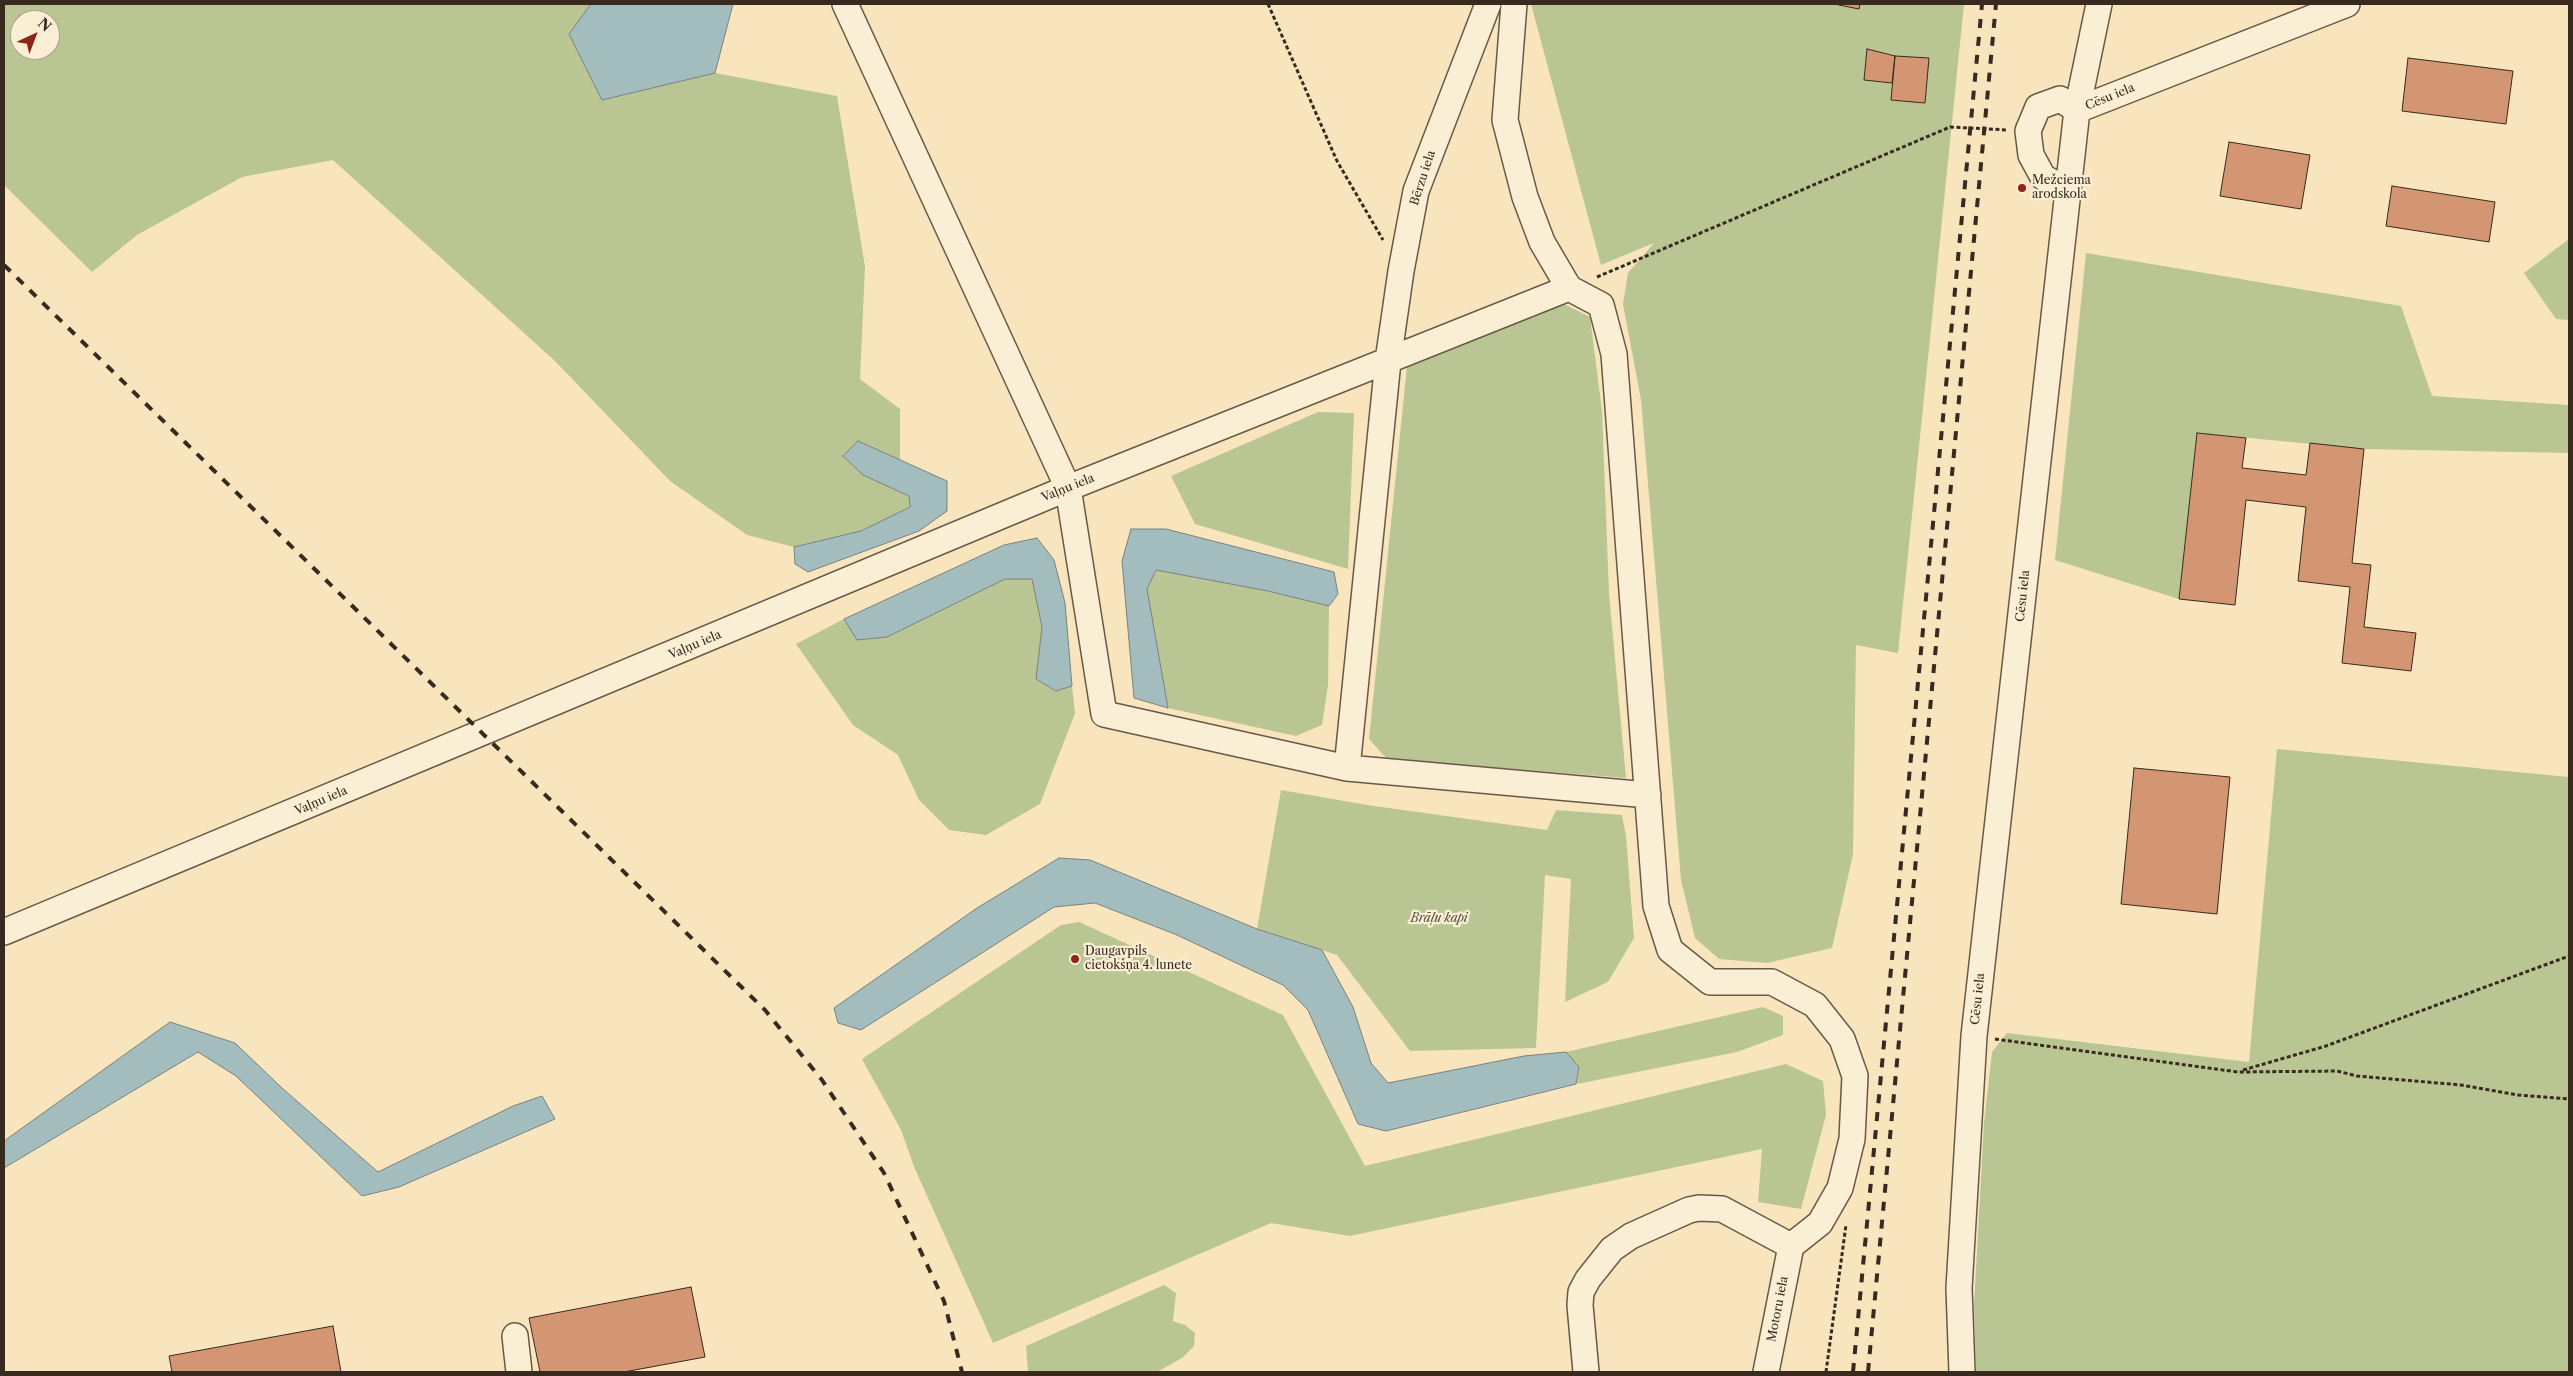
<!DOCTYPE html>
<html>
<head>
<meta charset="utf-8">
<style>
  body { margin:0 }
  #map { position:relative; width:2573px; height:1376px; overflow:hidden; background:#f8e5be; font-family:"Libre Caslon Text",serif }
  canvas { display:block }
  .frame { position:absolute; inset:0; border:5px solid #382a1f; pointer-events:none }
  .north { position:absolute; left:10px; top:10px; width:50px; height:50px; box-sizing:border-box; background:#faeed5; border:1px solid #aca08c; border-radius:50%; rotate:43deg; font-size:14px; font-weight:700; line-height:20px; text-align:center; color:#382a1f }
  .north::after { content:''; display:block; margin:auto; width:18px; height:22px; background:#8f2418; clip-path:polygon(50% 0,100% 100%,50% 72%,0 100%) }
</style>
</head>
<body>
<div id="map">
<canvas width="2573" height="1376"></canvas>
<div class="frame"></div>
<div class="north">N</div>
</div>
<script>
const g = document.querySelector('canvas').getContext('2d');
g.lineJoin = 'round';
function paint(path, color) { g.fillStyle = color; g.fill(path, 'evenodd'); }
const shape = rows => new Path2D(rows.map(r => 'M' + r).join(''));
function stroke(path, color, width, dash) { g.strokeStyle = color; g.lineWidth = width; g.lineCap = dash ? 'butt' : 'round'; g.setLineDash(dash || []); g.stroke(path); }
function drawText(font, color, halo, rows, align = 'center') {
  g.font = font + ' "Libre Caslon Text",serif'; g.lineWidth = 4.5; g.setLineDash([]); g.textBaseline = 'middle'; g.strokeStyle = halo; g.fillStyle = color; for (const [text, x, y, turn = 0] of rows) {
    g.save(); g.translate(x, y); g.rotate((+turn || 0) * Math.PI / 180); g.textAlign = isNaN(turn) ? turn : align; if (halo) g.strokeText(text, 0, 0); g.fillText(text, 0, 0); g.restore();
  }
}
paint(shape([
  [4,4,591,4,569,34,602,100,715,73,837,96,865,267,860,379,900,409,900,460,858,441,863,475,909,496,910,507,861,531,794,547,747,535,670,481,556,362,333,160,242,177,137,235,92,272,4,185],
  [20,20,50,20,50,50,20,50],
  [1531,4,1964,4,1898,653,1856,645,1853,854,1832,948,1767,963,1719,959,1695,938,1681,880,1641,400,1623,304,1628,273,1654,243,1601,265],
  [2569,239,2569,320,2556,319,2524,273],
  [2086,253,2401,306,2432,396,2569,405,2569,453,2364,449,2197,433,2179,599,2055,560],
  [1556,300,1590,317,1602,411,1609,593,1626,778,1387,759,1369,739,1407,366],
  [1318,412,1354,413,1348,569,1195,524,1171,476],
  [1156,570,1268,591,1329,606,1328,685,1322,725,1296,736,1168,708,1147,589],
  [1005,579,1032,579,1042,627,1036,679,1056,691,1072,686,1075,713,1040,804,986,835,949,830,919,800,898,755,853,725,796,644,844,619,857,640,887,637],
  [2277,749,2569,777,2569,1372,1976,1372,1974,1305,1984,1123,1992,1052,2007,1033,2249,1062],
  [1281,790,1367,805,1547,830,1556,810,1622,815,1626,836,1634,938,1608,982,1565,1002,1571,879,1545,875,1536,1048,1410,1051,1337,955,1257,929],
  [1079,922,1283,1015,1365,1166,1786,1064,1823,1081,1826,1115,1801,1209,1758,1202,1762,1149,1350,1236,1271,1223,993,1343,915,1169,901,1130,862,1059,1061,925],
  [1763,1007,1783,1016,1783,1035,1737,1052,1577,1084,1579,1067,1566,1052],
  [1164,1285,1176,1293,1173,1321,1185,1325,1195,1333,1194,1346,1182,1358,1157,1372,1028,1372,1026,1346]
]), '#bac594');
const water = shape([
  [591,4,733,4,715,73,602,100,569,34,591,4],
  [858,441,947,481,947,511,919,531,808,572,795,564,794,547,861,531,910,507,909,496,863,475,843,456,858,441],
  [1131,529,1166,529,1334,572,1338,594,1329,606,1268,591,1156,570,1147,589,1168,708,1134,698,1122,561,1131,529],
  [1037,538,1054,560,1065,603,1072,686,1056,691,1036,679,1042,627,1032,579,1005,579,887,637,857,640,844,619,1004,545,1037,538],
  [1059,858,1090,860,1257,929,1322,950,1353,1007,1371,1063,1388,1083,1524,1056,1566,1052,1579,1067,1576,1084,1386,1131,1358,1124,1308,1010,1283,985,1177,935,1095,903,1054,907,861,1030,838,1023,834,1008,977,908,1059,858],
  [170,1022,235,1043,282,1088,378,1172,513,1106,542,1096,555,1119,399,1187,362,1196,236,1076,198,1052,4,1168,4,1141,170,1022]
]);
paint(water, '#a3bcbd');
stroke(water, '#78827e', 1);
const building = shape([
  [1834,4,1860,4,1859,9,1834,4],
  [1867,49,1895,56,1892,83,1864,80,1867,49],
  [1895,56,1929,58,1925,103,1891,100,1895,56],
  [2408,58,2513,71,2506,124,2402,111,2408,58],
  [2229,142,2310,155,2301,209,2220,196,2229,142],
  [2392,186,2495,202,2489,242,2386,226,2392,186],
  [2197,433,2246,438,2242,468,2306,475,2310,443,2364,449,2352,563,2371,565,2364,627,2416,633,2411,671,2342,663,2350,587,2298,581,2306,507,2246,500,2235,605,2179,599,2197,433],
  [2134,768,2230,777,2217,914,2121,904,2134,768],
  [691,1287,705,1357,624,1372,540,1372,529,1318,691,1287],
  [333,1326,341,1372,172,1372,169,1356,333,1326]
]);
paint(building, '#d49672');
stroke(building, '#382a1f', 1);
const minor = shape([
  [845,4,1068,488,1104,714,1347,768,1648,795],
  [1514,4,1505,120,1525,197,1542,242,1569,288,1601,305,1614,354,1656,906,1670,950,1710,982,1772,982,1815,1005,1842,1039,1855,1076,1852,1139,1840,1188,1820,1223,1791,1246],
  [2077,110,2347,4],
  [2068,191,2043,177,2031,155,2028,131,2038,107,2060,99,2077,110],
  [1347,768,1388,361,1401,271,1416,191,1488,4],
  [4,932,1068,488,1569,288],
  [515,1336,519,1372],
  [1586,1372,1580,1305,1581,1292,1588,1279,1612,1249,1631,1236,1689,1210,1699,1208,1722,1209,1791,1246],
  [1766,1372,1791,1246],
  [1962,1372,1959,1288,1974,1036,2077,110,2099,4]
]);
stroke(minor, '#685947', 28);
stroke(shape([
  [1268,4,1337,161,1383,240],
  [1597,277,1950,127,2008,130],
  [1995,1039,2238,1072,2337,1071,2357,1076,2461,1085,2518,1095,2569,1099],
  [2243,1070,2326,1046,2569,956],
  [1826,1372,1846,1225]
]), '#382a1f', 3, [4, 2.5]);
stroke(minor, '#faeed5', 25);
stroke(shape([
  [4,265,765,1010,822,1080,884,1173,944,1301,962,1372],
  [1853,1372,1982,4],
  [1868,1372,1996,4]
]), '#382a1f', 4, [9, 9]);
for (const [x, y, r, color] of [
  [2022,188,5,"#8f2418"],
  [1075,959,5,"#8f2418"]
]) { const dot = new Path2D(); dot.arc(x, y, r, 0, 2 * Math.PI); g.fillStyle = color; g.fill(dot); stroke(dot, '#faeed5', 2); }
drawText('12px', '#382a1f', '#faeed5', [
  ["Cēsu iela",2110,97,-22],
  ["Bērzu iela",1423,178,-72],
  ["Vaļņu iela",1068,488,-22],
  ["Cēsu iela",2023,596,-84],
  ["Vaļņu iela",695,645,-23],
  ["Vaļņu iela",321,801,-23],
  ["Cēsu iela",1978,999,-84],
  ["Motoru iela",1778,1309,-79]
]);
drawText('12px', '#382a1f', '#faeed5', [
  ["Mežciema",2032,181],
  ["arodskola",2032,195],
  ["Daugavpils",1085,952],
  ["cietokšņa 4. lunete",1085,966]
], 'left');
drawText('italic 12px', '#58513c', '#faeed5', [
  ["Brāļu kapi",1439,919]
]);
</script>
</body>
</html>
